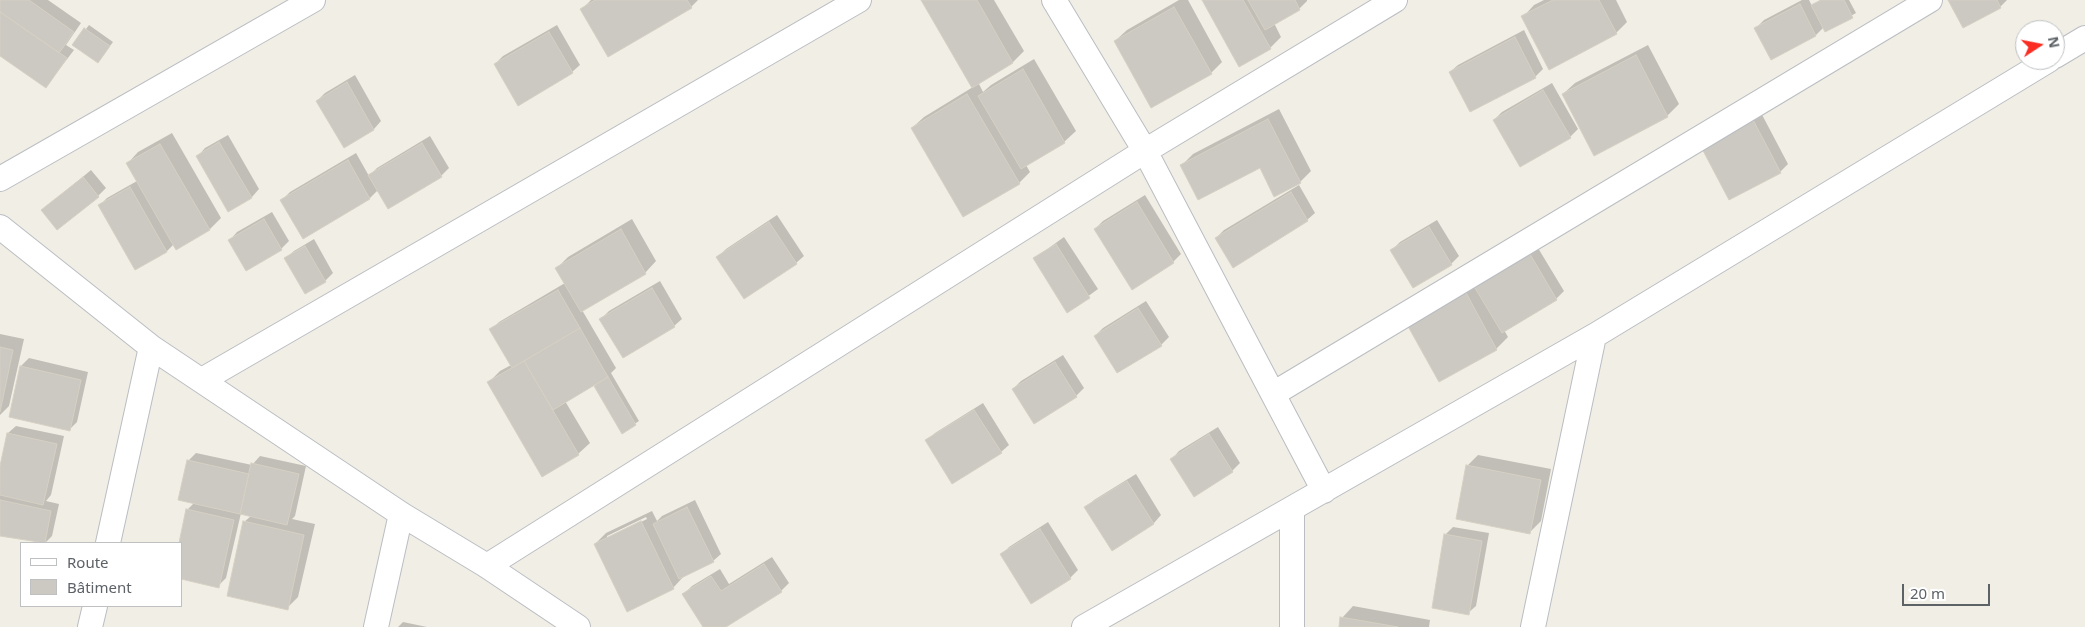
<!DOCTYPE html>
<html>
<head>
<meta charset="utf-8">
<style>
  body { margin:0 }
  #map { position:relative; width:2085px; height:627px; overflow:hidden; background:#f1eee5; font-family:"Noto Sans",sans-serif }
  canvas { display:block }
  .legend { position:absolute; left:20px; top:542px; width:162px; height:65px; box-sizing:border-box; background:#fff; border:1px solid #bec0c2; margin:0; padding:6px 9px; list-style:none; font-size:15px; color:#5d6267 }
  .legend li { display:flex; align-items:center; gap:10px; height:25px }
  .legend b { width:25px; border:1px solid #bec0c2 }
  .north { position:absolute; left:2015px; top:20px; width:50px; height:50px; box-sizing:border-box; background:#fff; border:1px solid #bec0c2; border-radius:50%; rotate:79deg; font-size:14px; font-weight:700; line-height:20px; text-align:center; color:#5d6267 }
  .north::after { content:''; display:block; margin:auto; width:18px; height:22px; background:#fb2c21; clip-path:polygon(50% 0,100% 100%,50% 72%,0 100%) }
  .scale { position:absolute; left:1902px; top:584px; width:88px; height:22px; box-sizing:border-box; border:2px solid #5d6267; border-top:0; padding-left:6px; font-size:15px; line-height:18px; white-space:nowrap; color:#5d6267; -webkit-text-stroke:4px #fff; paint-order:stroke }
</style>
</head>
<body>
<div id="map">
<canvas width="2085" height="627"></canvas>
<ul class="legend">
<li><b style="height:6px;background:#fff"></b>Route</li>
<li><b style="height:14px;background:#ccc8c2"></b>Bâtiment</li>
</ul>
<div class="north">N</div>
<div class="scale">20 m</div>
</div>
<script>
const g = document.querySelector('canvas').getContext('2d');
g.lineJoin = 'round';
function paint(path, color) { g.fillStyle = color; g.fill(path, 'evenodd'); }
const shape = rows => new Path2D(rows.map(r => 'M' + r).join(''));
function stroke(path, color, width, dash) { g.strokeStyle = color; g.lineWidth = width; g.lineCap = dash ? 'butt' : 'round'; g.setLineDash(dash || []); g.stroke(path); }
paint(shape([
  [0,0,48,0,81,23,66,45,74,50,46,87,0,54],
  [591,0,698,0,691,7,582,9],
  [923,0,994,0,1024,51,1013,62,978,82,983,92,991,85,1034,59,1076,131,1064,142,1026,165,1030,172,1019,183,912,128,924,117,973,87],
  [1179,0,1188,0,1222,62,1211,73,1115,41,1127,30],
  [1203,0,1307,0,1307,1,1299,9,1274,23,1281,37,1270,48],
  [1544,0,1616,0,1627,22,1616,33,1523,17,1534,5],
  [1802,0,1809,0,1812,6,1820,0,1849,0,1856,13,1826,30,1824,27,1816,35,1771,58,1756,28,1764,20],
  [1950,0,2007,0,2000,7,1963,26],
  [89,25,113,42,98,62,74,45],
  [557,25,580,65,572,72,495,64,503,56],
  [1524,30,1543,69,1535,77,1450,72,1458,65],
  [1648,45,1679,104,1667,116,1594,154,1563,94,1575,83],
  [355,75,381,121,374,129,344,147,317,101,325,93],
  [1552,83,1578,129,1570,137,1494,120,1502,112],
  [1279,109,1311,171,1300,182,1260,167,1182,165,1193,154],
  [1759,109,1788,164,1780,172,1700,143],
  [172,133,221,218,210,229,176,248,174,244,167,251,136,268,99,206,107,198,137,181,127,164,138,152],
  [228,135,259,189,252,197,229,210,198,156,205,148],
  [430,136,449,168,441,176,378,190,370,198,303,237,282,200,290,192,356,153,369,176,377,168],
  [91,170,106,188,98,196,43,210],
  [1299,185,1315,213,1307,220,1216,238,1224,230],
  [1145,195,1181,254,1173,262,1095,229,1103,221],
  [272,212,289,241,281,249,230,240,237,232],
  [777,215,804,256,796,263,718,257,726,249],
  [632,219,656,261,645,273,582,310,616,368,611,373,639,421,622,432,594,384,565,401,590,443,578,454,543,475,488,383,500,371,511,365,491,330,499,322,565,283,557,268,568,257],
  [1437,220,1459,256,1451,264,1392,250,1400,242],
  [1064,237,1098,289,1068,311,1035,258],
  [314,239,333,273,325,281,306,292,286,258,294,251],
  [1535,243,1564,291,1556,299,1504,330,1508,337,1496,349,1407,322],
  [660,281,682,319,674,326,601,319,609,311],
  [1146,301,1169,337,1161,345,1095,336,1103,328],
  [0,334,24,339,9,406,0,415],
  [1063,355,1084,388,1076,396,1013,389,1021,381],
  [29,358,88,372,77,422,69,430,10,417,21,366],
  [983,403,1009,445,1001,452,927,441,935,433],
  [16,426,64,436,51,495,46,501,59,504,52,536,45,543,0,534,0,471,8,433],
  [1218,427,1240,463,1232,471,1172,459,1179,451],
  [196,453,252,465,260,456,306,466,295,516,292,519,315,524,298,597,287,608,244,522,251,516,241,513,226,578,218,586,180,543,187,510,194,503,188,461],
  [1478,455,1551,469,1541,521,1530,532,1467,466],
  [1136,474,1161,515,1154,523,1112,549,1086,508,1094,500],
  [695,500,721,554,713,561,684,576,673,588,595,544,606,533,652,511,657,521,662,516],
  [646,517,647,519,607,539,607,536],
  [1048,522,1078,570,1070,578,1002,555,1009,547],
  [1453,527,1489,533,1476,606,1468,613,1445,535],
  [772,557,789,583,781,591,724,627,705,627,684,594,692,586,720,569,729,584],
  [1353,606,1430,620,1429,627,1340,627,1342,618],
  [403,622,427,627,398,627]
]), '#0003');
const building = shape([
  [0,0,29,0,74,32,59,53,0,12,0,0],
  [595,0,687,0,692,8,608,57,580,9,595,0],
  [921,0,977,0,1013,63,972,88,921,0],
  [1202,0,1243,0,1271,49,1239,67,1202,0],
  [1248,0,1295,0,1300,10,1265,30,1248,0],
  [1553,0,1599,0,1617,34,1549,70,1521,16,1553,0],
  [1821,0,1844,0,1853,18,1825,32,1811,5,1821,0],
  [1948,0,1997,0,2001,8,1963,28,1948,0],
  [1800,4,1816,36,1771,60,1754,28,1800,4],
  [1174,7,1212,74,1151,108,1114,41,1174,7],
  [0,12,67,58,46,88,0,56,0,12],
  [84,28,110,46,98,63,72,45,84,28],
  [549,32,573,73,518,106,494,64,549,32],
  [1515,37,1536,78,1470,112,1449,72,1515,37],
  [1636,55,1668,117,1594,156,1562,94,1636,55],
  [1023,69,1065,143,1021,169,978,96,1023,69],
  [347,82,374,130,344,148,316,101,347,82],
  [1543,90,1571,138,1520,167,1493,120,1543,90],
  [967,94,1020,184,963,217,911,128,967,94],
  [1751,116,1781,173,1729,200,1699,143,1751,116],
  [1268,119,1301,183,1274,197,1260,168,1198,200,1180,165,1268,119],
  [219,142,252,198,228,212,196,156,219,142],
  [422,143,442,177,388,209,368,175,422,143],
  [160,144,210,230,176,250,126,163,160,144],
  [348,160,370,199,303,239,280,200,348,160],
  [83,177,99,197,57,230,41,210,83,177],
  [130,187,167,252,135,270,98,205,130,187],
  [1291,192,1308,221,1233,268,1215,238,1291,192],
  [1137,202,1174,263,1132,290,1094,229,1137,202],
  [264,219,282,250,246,271,228,240,264,219],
  [769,222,797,264,744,299,716,257,769,222],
  [1429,227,1452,265,1413,288,1390,250,1429,227],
  [621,229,646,274,581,312,555,268,621,229],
  [1056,244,1090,298,1067,313,1033,258,1056,244],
  [305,246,326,282,305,294,284,258,305,246],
  [1527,249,1557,300,1502,333,1472,283,1527,249],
  [652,288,675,327,623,358,599,319,652,288],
  [1464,289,1497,350,1439,382,1405,321,1464,289],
  [558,290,580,328,512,368,489,329,558,290],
  [1138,308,1162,346,1117,373,1094,336,1138,308],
  [580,328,608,377,553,410,524,361,580,328],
  [0,347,13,350,0,412,0,347],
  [524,361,579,455,542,477,487,382,524,361],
  [1055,362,1077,397,1034,424,1012,389,1055,362],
  [20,366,81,380,70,431,9,417,20,366],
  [608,377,636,425,622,434,594,386,608,377],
  [974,410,1002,453,952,484,925,440,974,410],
  [7,433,57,444,43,505,0,495,0,466,7,433],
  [1209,434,1233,472,1194,497,1170,459,1209,434],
  [187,460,249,474,240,514,178,500,187,460],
  [251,463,299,474,287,525,240,514,251,463],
  [1466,465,1541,480,1530,534,1456,519,1466,465],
  [1127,481,1154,524,1112,551,1084,507,1127,481],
  [0,500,51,511,45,543,0,536,0,500],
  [687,507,714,562,679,579,653,524,687,507],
  [186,509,234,520,219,588,181,579,181,543,179,543,186,509],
  [243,521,304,535,288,610,227,596,243,521],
  [641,521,674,589,627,612,594,544,641,521],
  [1040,529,1071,579,1031,604,1000,554,1040,529],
  [1444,534,1482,541,1469,615,1432,608,1444,534],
  [764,564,782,592,726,627,703,627,682,594,711,576,721,591,764,564],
  [1340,617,1398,627,1339,627,1340,617]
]);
paint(building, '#ccc8c2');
stroke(building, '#d6d0c3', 1);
const minor = shape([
  [1054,0,1145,151,1324,491],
  [2055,56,2085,38],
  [0,179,313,0],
  [0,227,151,347,401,514,487,566,578,627],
  [202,380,859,0],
  [1273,394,1930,0],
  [108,543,151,347],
  [487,566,1145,151,1395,0],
  [90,627,95,606],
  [376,627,401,514],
  [1084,627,1594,336,2049,60],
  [1292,627,1292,510],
  [1533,627,1594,336]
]);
stroke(minor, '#babdc2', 26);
stroke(minor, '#fff', 24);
</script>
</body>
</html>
